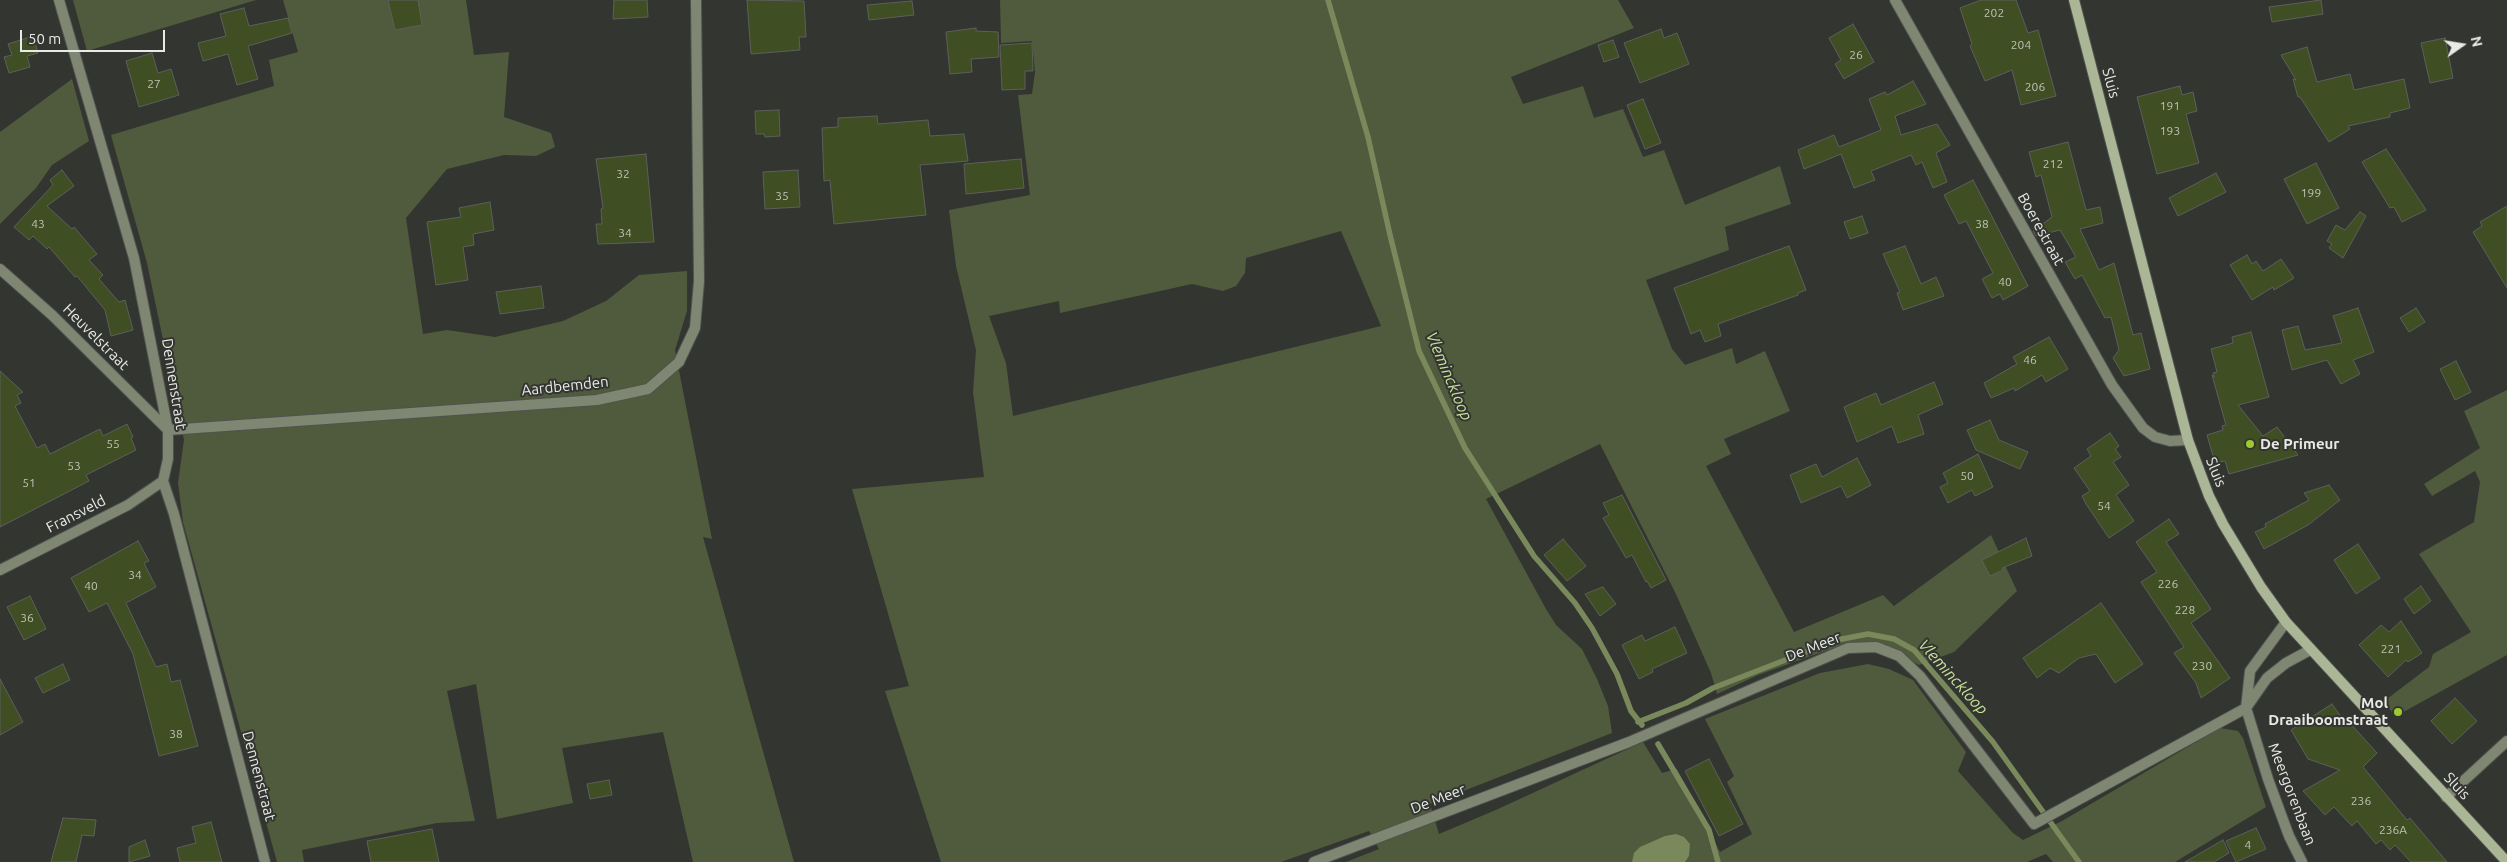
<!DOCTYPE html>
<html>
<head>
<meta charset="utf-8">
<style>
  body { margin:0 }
  #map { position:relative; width:2507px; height:862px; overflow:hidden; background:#333531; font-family:Ubuntu,sans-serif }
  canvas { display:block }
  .north { position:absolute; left:2437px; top:20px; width:50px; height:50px; -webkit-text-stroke:4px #333531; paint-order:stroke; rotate:77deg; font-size:14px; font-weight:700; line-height:20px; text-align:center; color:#e9eae7 }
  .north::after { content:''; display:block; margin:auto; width:18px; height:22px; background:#e9eae7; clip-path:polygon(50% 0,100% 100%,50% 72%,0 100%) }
  .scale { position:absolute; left:20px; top:30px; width:145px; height:22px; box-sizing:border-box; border:2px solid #e9eae7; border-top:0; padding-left:6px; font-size:15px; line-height:18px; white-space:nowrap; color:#e9eae7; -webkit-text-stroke:4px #333531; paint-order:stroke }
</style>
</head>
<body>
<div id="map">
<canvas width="2507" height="862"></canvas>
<div class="north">N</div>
<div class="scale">50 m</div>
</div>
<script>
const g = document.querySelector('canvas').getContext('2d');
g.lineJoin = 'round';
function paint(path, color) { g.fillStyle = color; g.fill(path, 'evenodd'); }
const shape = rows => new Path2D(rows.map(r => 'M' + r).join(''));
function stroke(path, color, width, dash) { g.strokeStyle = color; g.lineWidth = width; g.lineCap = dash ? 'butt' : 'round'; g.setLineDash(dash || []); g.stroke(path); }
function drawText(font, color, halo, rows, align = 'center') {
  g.font = font + ' Ubuntu,sans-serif'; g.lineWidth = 4; g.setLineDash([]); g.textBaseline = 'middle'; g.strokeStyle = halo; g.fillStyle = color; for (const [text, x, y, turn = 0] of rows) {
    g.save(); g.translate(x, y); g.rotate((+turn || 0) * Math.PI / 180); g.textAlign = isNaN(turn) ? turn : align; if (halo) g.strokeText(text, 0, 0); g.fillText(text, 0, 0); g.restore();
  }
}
paint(shape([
  [73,0,256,0,87,51],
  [283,0,466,0,474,55,509,52,504,117,551,133,555,147,536,156,504,155,447,169,406,218,423,334,447,330,495,337,563,321,606,301,639,275,687,271,687,311,675,350,712,539,703,537,794,862,693,862,663,732,562,748,573,803,497,819,476,684,447,691,475,821,437,823,302,850,304,862,277,862,183,522,178,483,184,440,147,263,111,135,274,86,269,60,298,52],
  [1000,0,1618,0,1634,28,1511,77,1523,104,1583,86,1594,118,1623,109,1643,157,1664,150,1685,205,1780,166,1791,204,1725,227,1729,250,1646,280,1672,349,1685,365,1732,348,1736,364,1765,351,1790,411,1724,439,1731,454,1706,466,1794,632,1883,595,1894,606,1991,535,2017,591,1954,652,1919,665,1882,646,1853,645,1825,651,1758,675,1717,694,1711,673,1675,592,1600,444,1486,499,1546,609,1556,625,1582,649,1597,679,1608,706,1612,733,1430,804,1439,834,1498,809,1643,742,1662,773,1677,769,1720,852,1752,834,1727,782,1734,776,1705,719,1820,673,1868,664,1889,669,1913,680,1966,752,1958,771,2013,833,2023,840,2062,821,2220,728,2238,731,2243,738,2266,807,2175,862,2053,862,2046,854,2027,862,1346,862,1379,849,1369,831,1281,862,941,862,885,691,909,686,852,489,984,477,973,392,976,350,956,266,949,210,1030,195,1018,95,1032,94,1035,72,1032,41,1001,43],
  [1341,231,1381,326,1013,416,1006,363,989,316,1059,301,1060,313,1192,284,1223,291,1236,286,1245,273,1246,258],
  [72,79,89,141,52,165,36,188,0,224,0,132],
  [2507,390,2507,655,2396,716,2383,702,2429,667,2433,654,2471,632,2419,554,2474,522,2480,482,2475,471,2432,496,2424,484,2480,448,2464,411]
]), '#505b3d');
paint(shape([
  [1676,834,1684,837,1690,844,1689,856,1685,862,1632,862,1634,853,1640,847,1665,836]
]), '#79895c');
stroke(shape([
  [1328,0,1368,137,1390,235,1419,351,1465,448,1534,556,1575,603,1592,628,1617,674,1631,711,1642,725],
  [1638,722,1686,703,1713,688,1837,640,1868,634,1894,639,1914,650,1993,742,2079,862],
  [1658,744,1709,830,1718,862]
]), '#79895c', 5.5);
const building = shape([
  [388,0,418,0,422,25,395,30,388,0],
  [614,0,647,0,648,17,613,19,614,0],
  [747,0,804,1,806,37,799,37,800,50,751,54,747,0],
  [1981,0,2016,0,2028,33,2038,30,2056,96,2021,105,2012,70,1985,81,1970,46,1972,44,1960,8,1981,0],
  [2321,0,2323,14,2272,22,2269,7,2321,0],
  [912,1,914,15,869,20,867,5,912,1],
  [244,8,249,26,288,18,292,33,248,46,258,79,237,85,228,54,203,61,198,43,226,36,220,14,244,8],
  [1853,24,1874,62,1844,79,1835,64,1841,60,1829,38,1853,24],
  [976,28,976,31,998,32,999,57,971,59,972,72,950,74,946,32,976,28],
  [1661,29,1664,38,1677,33,1689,64,1640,83,1624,43,1661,29],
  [33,36,38,53,27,56,30,67,9,73,4,57,12,55,8,44,33,36],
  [2445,38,2453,78,2430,83,2421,43,2445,38],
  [1613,40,1619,57,1604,62,1598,45,1613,40],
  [1032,43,1033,71,1025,71,1025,89,1002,90,1000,45,1032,43],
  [2307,47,2317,82,2350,74,2354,90,2404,79,2410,108,2390,113,2390,117,2348,126,2350,129,2329,142,2300,97,2298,97,2293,79,2296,80,2281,55,2307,47],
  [152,53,158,73,171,69,179,95,139,107,126,61,152,53],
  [1913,81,1926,104,1895,116,1901,135,1937,124,1950,145,1936,153,1947,182,1933,188,1922,162,1916,165,1911,155,1871,171,1875,180,1854,188,1841,154,1804,169,1798,150,1834,135,1839,147,1881,130,1869,99,1885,92,1887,95,1913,81],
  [2180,86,2182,95,2193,92,2197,111,2186,114,2199,163,2157,174,2137,97,2180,86],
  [1643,99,1661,143,1645,149,1627,105,1643,99],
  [779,110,780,136,765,137,764,134,756,134,755,111,779,110],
  [877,116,878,124,928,120,930,136,964,134,968,161,920,165,926,215,834,224,830,180,824,181,822,128,838,127,838,118,877,116],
  [2068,142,2086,210,2100,207,2103,223,2080,229,2099,270,2114,263,2133,335,2141,333,2150,369,2124,376,2113,358,2119,350,2111,317,2105,318,2082,275,2075,279,2065,262,2076,257,2060,230,2036,236,2033,231,2052,217,2041,175,2036,177,2029,152,2068,142],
  [2386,149,2426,210,2402,222,2394,207,2390,208,2362,162,2386,149],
  [646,154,654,242,598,244,596,224,602,224,601,209,603,208,596,159,646,154],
  [1021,159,1024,188,966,194,964,164,1021,159],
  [2316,163,2339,208,2307,224,2284,179,2316,163],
  [62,170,74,186,47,206,72,229,74,227,97,254,89,260,103,275,99,279,119,302,125,300,133,330,111,336,105,310,77,276,75,277,49,247,47,249,33,236,29,240,14,227,53,185,50,180,62,170],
  [798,170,800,207,765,209,763,172,798,170],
  [2216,173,2226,192,2178,216,2169,198,2216,173],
  [1973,180,2028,286,2003,300,2000,294,1992,298,1982,279,1993,273,1966,221,1959,224,1944,195,1973,180],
  [490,202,494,230,473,234,474,245,463,247,468,280,436,285,427,222,461,217,459,208,490,202],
  [2507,206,2507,288,2473,232,2482,226,2480,222,2507,206],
  [2360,212,2366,216,2343,258,2329,248,2332,244,2327,241,2336,225,2345,230,2360,212],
  [1862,216,1868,233,1850,239,1844,222,1862,216],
  [1789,246,1806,290,1798,293,1798,295,1718,324,1721,336,1705,342,1700,330,1691,334,1674,288,1789,246],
  [1905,246,1921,284,1936,277,1944,296,1903,310,1897,293,1900,292,1883,254,1905,246],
  [2247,255,2252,264,2256,261,2263,271,2281,259,2294,278,2274,290,2273,287,2252,300,2230,265,2247,255],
  [541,286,544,308,500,314,496,292,541,286],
  [2358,308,2374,352,2353,360,2360,374,2341,384,2327,360,2292,370,2282,330,2298,326,2305,350,2342,343,2333,316,2358,308],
  [2416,308,2425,322,2409,332,2400,318,2416,308],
  [2251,332,2269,397,2238,405,2263,436,2277,427,2298,455,2229,474,2225,461,2215,463,2207,435,2223,430,2222,426,2226,425,2212,375,2214,377,2213,373,2217,372,2211,349,2233,343,2232,337,2251,332],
  [2049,337,2068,369,2046,382,2042,375,2015,391,2014,388,1991,398,1984,383,2017,364,2013,357,2049,337],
  [2456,361,2471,392,2455,400,2440,369,2456,361],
  [0,371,23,392,17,395,21,403,15,406,37,448,45,444,50,454,100,429,103,436,127,424,133,437,131,438,136,450,86,475,89,481,0,527,0,371],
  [1934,382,1943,404,1918,415,1924,434,1898,443,1892,426,1857,442,1844,407,1876,393,1881,405,1934,382],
  [1990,420,1999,440,2028,452,2020,469,1976,450,1967,430,1990,420],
  [2110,433,2119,446,2115,449,2121,457,2113,462,2129,485,2116,495,2134,521,2109,538,2086,504,2082,496,2090,491,2074,468,2091,456,2087,449,2110,433],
  [1978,454,1993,487,1975,496,1972,490,1948,503,1940,487,1948,483,1943,473,1978,454],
  [1857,458,1871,485,1847,498,1841,486,1801,503,1790,475,1816,464,1822,477,1857,458],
  [2329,485,2340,500,2308,525,2264,549,2255,532,2266,527,2265,524,2309,500,2304,493,2329,485],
  [1622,495,1666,580,1651,588,1647,581,1646,582,1632,555,1626,558,1603,518,1609,515,1603,503,1622,495],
  [2169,519,2179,534,2166,542,2211,609,2191,623,2230,678,2201,698,2196,683,2174,653,2184,647,2141,582,2157,572,2136,542,2169,519],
  [2026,538,2032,556,2002,568,2003,570,1990,576,1982,560,2026,538],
  [1563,539,1586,566,1567,581,1544,555,1563,539],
  [138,541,149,561,144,563,156,587,126,603,156,667,167,664,171,682,180,680,198,746,159,756,133,654,107,603,89,612,71,578,138,541],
  [2358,544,2380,578,2356,594,2334,560,2358,544],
  [2421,586,2431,601,2414,614,2404,599,2421,586],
  [1603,587,1616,604,1600,616,1585,594,1603,587],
  [30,596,46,629,24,640,7,607,30,596],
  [2101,603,2143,664,2115,683,2096,654,2079,658,2059,673,2050,668,2037,678,2023,658,2101,603],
  [2401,621,2422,653,2408,662,2406,660,2388,677,2359,645,2381,625,2389,632,2401,621],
  [1675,627,1687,653,1652,669,1653,672,1639,679,1622,645,1642,635,1645,641,1675,627],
  [63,664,70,680,43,693,35,678,63,664],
  [0,679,23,722,0,735,0,679],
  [2455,698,2477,721,2452,744,2431,721,2455,698],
  [2332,704,2346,724,2349,722,2377,753,2363,767,2407,820,2410,818,2447,862,2411,862,2395,845,2390,850,2381,840,2376,844,2357,821,2352,826,2334,807,2325,815,2303,791,2340,770,2308,759,2291,730,2332,704],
  [1709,759,1743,824,1719,836,1685,771,1709,759],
  [609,780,612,795,590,799,587,784,609,780],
  [63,818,96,820,94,836,82,835,76,862,51,862,63,818],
  [211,822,222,862,180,862,177,848,196,843,192,827,211,822],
  [2256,828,2266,849,2236,862,2226,841,2256,828],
  [432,829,439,862,371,862,367,841,432,829],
  [145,840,150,856,129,862,129,847,145,840],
  [2223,840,2229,853,2214,862,2185,862,2223,840]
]);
paint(building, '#3f4e23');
stroke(building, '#5e5f5c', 1);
const street = shape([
  [59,0,134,258,168,430,168,459,163,481,174,514,265,862],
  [1895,0,2112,385,2143,428,2155,437,2170,441,2188,440],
  [0,269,52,315,168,430,597,400,648,389,679,362,695,328,699,281,696,0],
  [0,570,128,505,163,481],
  [2286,622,2250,671,2246,708,2268,779,2289,836,2302,862],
  [2446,797,2507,741],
  [1314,862,1629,742,1848,648,1876,647,1899,656,1920,676,2034,824,2246,708,2267,678,2286,663,2310,650]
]);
const secondary = shape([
  [2074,0,2188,440,2209,496,2223,524,2261,587,2286,622,2507,862]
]);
stroke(street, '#50524e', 12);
stroke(secondary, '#50524e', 12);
stroke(street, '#7f8773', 10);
stroke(secondary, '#aab696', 10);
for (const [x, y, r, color] of [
  [2250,444,5,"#9eca2f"],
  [2398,712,5,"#9eca2f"]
]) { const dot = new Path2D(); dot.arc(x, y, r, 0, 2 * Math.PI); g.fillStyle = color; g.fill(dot); stroke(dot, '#333531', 2); }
drawText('12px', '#bec3b6', null, [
  ["202",1994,13],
  ["204",2021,45],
  ["26",1856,55],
  ["27",154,84],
  ["206",2035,87],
  ["191",2170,106],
  ["193",2170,131],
  ["212",2053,164],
  ["32",623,174],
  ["199",2311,193],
  ["35",782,196],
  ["43",38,224],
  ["38",1982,224],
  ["34",625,233],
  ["40",2005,282],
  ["46",2030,360],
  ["55",113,444],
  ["53",74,466],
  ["50",1967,476],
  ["51",29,483],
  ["54",2104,506],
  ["34",135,575],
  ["226",2168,584],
  ["40",91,586],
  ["228",2185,610],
  ["36",27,618],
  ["221",2391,649],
  ["230",2202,666],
  ["38",176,734],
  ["236",2361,801],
  ["236A",2393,830],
  ["4",2248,845]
]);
drawText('15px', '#e9eae7', '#333531', [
  ["Sluis",2111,83,75],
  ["Boerestraat",2041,229,61],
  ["Heuvelstraat",96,337,45],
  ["Dennenstraat",174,384,81],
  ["Aardbemden",565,386,-6],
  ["Sluis",2216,472,68],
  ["Fransveld",76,514,-27],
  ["De Meer",1813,647,-21],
  ["Dennenstraat",259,776,75],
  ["Sluis",2457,786,47],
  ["Meergorenbaan",2292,794,69],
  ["De Meer",1438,799,-21]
]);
drawText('bold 15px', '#e9eae7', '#333531', [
  ["De Primeur",2260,444],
  ["Mol",2388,703,"right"],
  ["Draaiboomstraat",2388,720,"right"]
], 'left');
drawText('italic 16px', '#c7e19a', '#333531', [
  ["Vleminckloop",1449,376,67],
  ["Vleminckloop",1953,677,48]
]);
</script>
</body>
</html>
